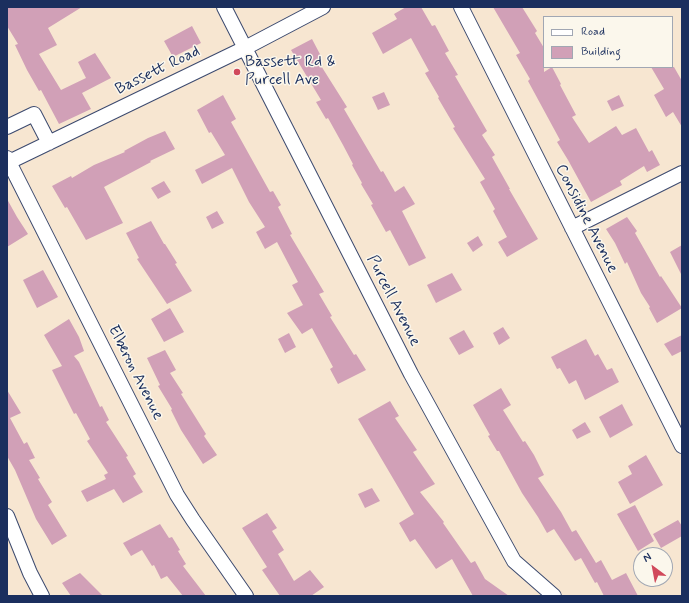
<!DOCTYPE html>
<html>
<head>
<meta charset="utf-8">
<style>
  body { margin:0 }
  #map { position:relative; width:689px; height:603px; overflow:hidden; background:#f7e6d1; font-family:Mynerve,sans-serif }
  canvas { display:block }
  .frame { position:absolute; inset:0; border:8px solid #1b2f5e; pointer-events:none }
  .legend { position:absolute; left:543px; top:16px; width:130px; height:52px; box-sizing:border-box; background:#fbf7ec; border:1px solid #a1a7b3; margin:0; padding:5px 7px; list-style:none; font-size:12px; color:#1b2f5e }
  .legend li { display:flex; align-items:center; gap:8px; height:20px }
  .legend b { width:20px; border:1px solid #a1a7b3 }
  .north { position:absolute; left:633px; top:547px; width:40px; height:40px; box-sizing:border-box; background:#fbf7ec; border:1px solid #a1a7b3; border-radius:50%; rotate:328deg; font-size:11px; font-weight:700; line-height:16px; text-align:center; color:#1b2f5e }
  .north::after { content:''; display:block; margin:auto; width:14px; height:18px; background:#d1495b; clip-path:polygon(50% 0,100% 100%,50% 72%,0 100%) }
</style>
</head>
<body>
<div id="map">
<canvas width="689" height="603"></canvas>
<div class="frame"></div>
<ul class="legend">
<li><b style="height:5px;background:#fff"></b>Road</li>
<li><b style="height:11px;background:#d1a0b7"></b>Building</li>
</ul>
<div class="north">N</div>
</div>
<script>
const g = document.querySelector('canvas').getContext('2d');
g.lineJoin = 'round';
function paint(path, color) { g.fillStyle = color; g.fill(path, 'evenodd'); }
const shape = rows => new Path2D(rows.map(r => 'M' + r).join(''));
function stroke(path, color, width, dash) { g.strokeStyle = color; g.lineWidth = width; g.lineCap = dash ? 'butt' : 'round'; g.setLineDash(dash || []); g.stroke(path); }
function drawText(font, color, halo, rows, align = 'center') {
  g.font = font + ' Mynerve,sans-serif'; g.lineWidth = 3; g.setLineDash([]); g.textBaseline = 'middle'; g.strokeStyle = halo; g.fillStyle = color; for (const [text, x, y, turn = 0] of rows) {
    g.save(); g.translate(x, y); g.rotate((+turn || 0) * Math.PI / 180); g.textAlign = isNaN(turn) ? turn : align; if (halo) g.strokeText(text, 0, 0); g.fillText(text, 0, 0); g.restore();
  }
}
paint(shape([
  [7,7,82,7,48,28,57,45,39,54,61,90,86,78,78,62,95,53,111,78,82,93,91,109,59,124,41,90,39,91,27,70,15,45,18,44,7,26],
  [406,7,421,7,432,26,435,25,449,51,445,53,458,75,455,76,487,131,482,135,495,155,492,157,510,189,509,189,538,239,507,257,498,242,507,237,493,211,495,209,480,182,485,179,453,128,455,127,438,98,439,97,425,73,429,71,411,38,383,54,372,33,397,19,394,14],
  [493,7,522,7,537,31,535,33,544,48,544,72,552,67,561,84,560,85,576,115,572,117,589,143,616,126,622,135,636,128,649,152,652,150,660,165,647,172,644,166,620,181,622,185,591,202,568,160,557,142,560,140,528,81,530,79,516,55,520,53],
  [192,26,201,43,173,57,164,41],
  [312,39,322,58,318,61,347,107,344,109,381,172,383,171,395,192,404,186,415,204,402,211,426,258,409,266,390,230,386,232,371,205,373,204,361,184,362,183,352,165,353,164,343,145,328,118,326,119,316,102,321,100,291,50],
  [651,67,674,67,682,81,682,127,673,112,666,117,654,95,664,89],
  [384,92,390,105,378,110,372,97],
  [223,95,236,119,231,122,270,192,273,191,281,205,278,207,292,234,290,235,324,292,319,294,332,316,330,317,354,355,356,354,366,370,338,384,330,369,333,367,312,328,302,334,287,313,303,305,292,285,298,282,277,242,265,249,256,232,265,227,249,202,232,168,202,184,195,170,225,155,211,132,209,133,197,110],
  [619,95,624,106,612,111,607,101],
  [165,131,175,149,150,161,151,162,104,187,123,223,86,240,67,207,65,208,52,186,71,176,72,178,94,165,125,152,124,151,148,138],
  [164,181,171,192,158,199,151,188],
  [7,199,17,217,28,234,7,247],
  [217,211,224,223,212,229,206,217],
  [627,217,637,231,635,233,660,277,661,276,682,308,657,323,649,308,650,307,641,293,627,262,625,264,615,243,606,229],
  [151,221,164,244,165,244,177,263,175,264,192,291,167,304,137,259,139,258,126,233],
  [478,236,483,245,473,252,467,243],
  [682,245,682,276,670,252],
  [43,270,58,297,37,308,23,280],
  [452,273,462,290,436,303,427,285],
  [170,308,184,332,164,342,151,319],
  [69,319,79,337,84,351,74,356,79,362,100,407,102,406,109,420,106,422,128,456,126,457,136,474,133,476,143,492,123,503,114,489,87,502,81,491,106,479,104,475,108,473,87,441,90,439,76,413,74,414,52,370,62,366,44,335],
  [503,327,510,338,499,345,493,333],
  [464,330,474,347,459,355,449,338],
  [289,333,296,347,285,353,278,339],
  [682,335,682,351,672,356,664,344],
  [586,339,595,356,598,354,607,370,612,368,619,382,585,400,576,380,569,384,560,368,557,369,551,357],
  [165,350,176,370,170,373,183,393,181,394,206,434,204,436,217,455,203,464,181,430,171,410,172,409,158,386,160,385,147,358],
  [501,388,511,405,503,410,523,442,525,441,534,455,544,475,538,478,561,512,572,532,576,530,596,563,601,560,612,580,626,573,638,596,604,596,597,582,595,583,581,558,575,561,554,529,547,533,538,517,522,493,499,451,497,451,488,436,490,435,473,405],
  [7,390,21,413,10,418,24,444,27,442,35,458,29,460,40,478,38,479,52,502,48,505,67,536,52,545,36,519,15,470,7,456],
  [390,401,399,416,395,418,417,450,413,452,435,484,420,492,444,522,443,523,471,563,475,561,485,579,509,596,473,596,452,559,436,569,415,539,410,542,399,523,414,514,358,419],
  [622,404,633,425,610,438,599,417],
  [585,422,591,432,577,439,572,430],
  [646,455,663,485,630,504,618,482,632,474,628,466],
  [372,488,380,501,365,508,358,494],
  [635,505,654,541,638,551,617,514],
  [267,513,277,528,272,531,284,550,278,554,294,581,310,570,324,587,311,596,280,596,262,570,267,567,242,528],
  [678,520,682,526,682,536,661,548,653,534],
  [160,524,169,538,172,537,180,550,178,551,186,564,183,566,206,596,183,596,167,576,161,579,154,565,152,566,142,550,131,556,123,543],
  [80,573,103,596,71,596,62,583]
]), '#d1a0b7');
const minor = shape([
  [224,7,411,374,514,561,554,596],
  [461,7,682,446],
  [7,127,34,114,49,143],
  [7,158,177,495,193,520,246,596],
  [7,163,245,48,323,7],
  [572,228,682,173],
  [7,516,30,573,42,596]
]);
stroke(minor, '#3c4a6f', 16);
stroke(minor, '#fff', 14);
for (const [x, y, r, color] of [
  [237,72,4,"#d1495b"]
]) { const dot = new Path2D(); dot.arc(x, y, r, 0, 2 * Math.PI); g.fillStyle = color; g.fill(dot); stroke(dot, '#fbf7ec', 1.5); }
drawText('16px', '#1b2f5e', '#fbf7ec', [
  ["Bassett Rd &",245,63],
  ["Purcell Ave",245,81]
], 'left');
drawText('16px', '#1b2f5e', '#fbf7ec', [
  ["Bassett Road",158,71,-26],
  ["Considine Avenue",586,219,63],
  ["Purcell Avenue",393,301,63],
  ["Elberon Avenue",135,373,63]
]);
</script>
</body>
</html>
